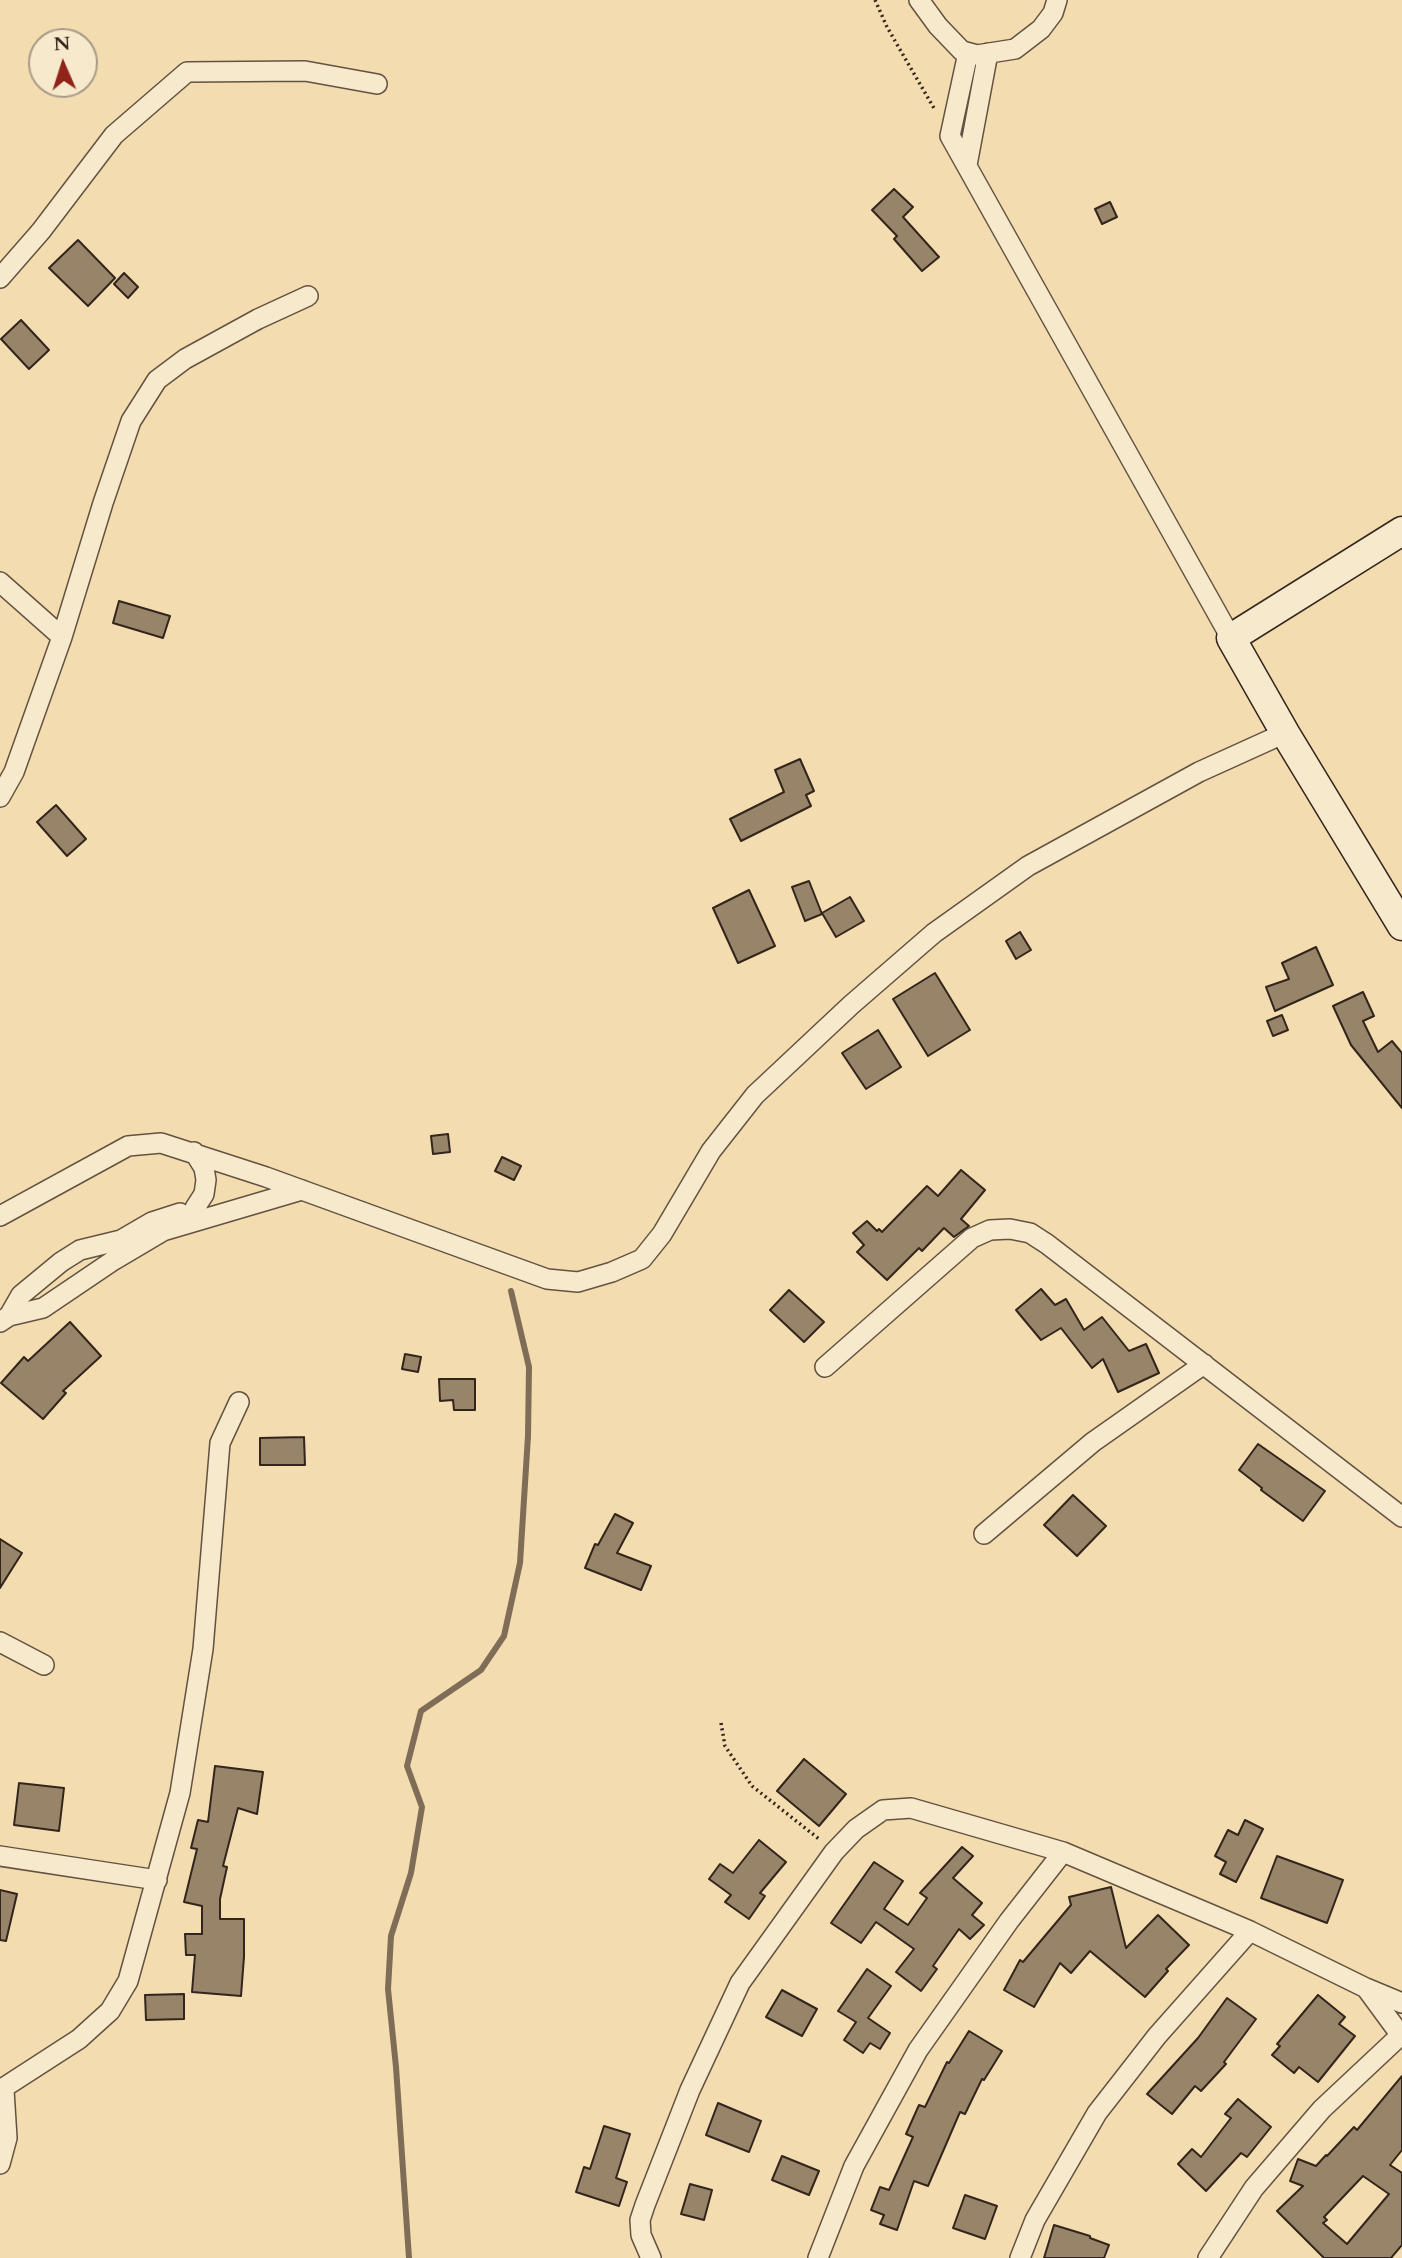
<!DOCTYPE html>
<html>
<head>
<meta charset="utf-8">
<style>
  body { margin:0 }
  #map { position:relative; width:1402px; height:2258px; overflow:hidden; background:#f3ddb0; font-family:Cardo,serif }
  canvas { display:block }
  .north { position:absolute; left:28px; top:28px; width:70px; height:70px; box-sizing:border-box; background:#f7e9cc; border:2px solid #a99a86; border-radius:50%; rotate:357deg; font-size:19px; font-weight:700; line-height:28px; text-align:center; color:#33241c }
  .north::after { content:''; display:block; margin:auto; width:24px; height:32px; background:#8f2418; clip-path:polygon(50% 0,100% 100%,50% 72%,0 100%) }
</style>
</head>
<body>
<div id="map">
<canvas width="1402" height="2258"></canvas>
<div class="north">N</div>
</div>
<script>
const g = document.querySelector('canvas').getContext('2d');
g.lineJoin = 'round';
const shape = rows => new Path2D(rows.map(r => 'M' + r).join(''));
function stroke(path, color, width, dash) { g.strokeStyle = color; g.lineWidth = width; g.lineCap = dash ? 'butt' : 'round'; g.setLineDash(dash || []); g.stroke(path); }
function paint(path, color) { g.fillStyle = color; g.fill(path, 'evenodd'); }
stroke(shape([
  [409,2258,396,2067,388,1989,391,1936,411,1873,422,1807,407,1766,421,1711,481,1670,504,1636,520,1563,528,1436,529,1367,511,1291]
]), '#7f6d57', 6);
const building = shape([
  [894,189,913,207,903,217,939,257,922,271,894,239,897,236,872,210,894,189],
  [1110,202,1117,217,1102,224,1095,209,1110,202],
  [78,240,115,278,88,306,49,268,78,240],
  [124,273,138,287,128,298,114,284,124,273],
  [21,320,49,350,29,369,1,339,21,320],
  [119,601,170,616,163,638,113,623,119,601],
  [800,759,814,791,806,795,811,806,741,841,730,819,784,792,775,770,800,759],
  [56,805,86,839,67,856,37,822,56,805],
  [809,881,822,914,805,921,792,887,809,881],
  [749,890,775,946,738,963,713,908,749,890],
  [850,897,864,921,836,937,822,913,850,897],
  [1020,932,1031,950,1016,959,1006,941,1020,932],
  [1316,947,1333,985,1275,1011,1266,987,1289,979,1282,963,1316,947],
  [935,973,970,1030,928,1056,893,999,935,973],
  [1363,992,1374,1016,1363,1021,1378,1052,1392,1041,1402,1053,1402,1108,1351,1045,1333,1006,1363,992],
  [1282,1015,1288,1030,1273,1036,1267,1021,1282,1015],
  [878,1030,901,1067,866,1089,842,1053,878,1030],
  [448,1134,450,1152,433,1154,431,1136,448,1134],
  [502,1157,521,1166,514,1180,495,1171,502,1157],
  [961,1170,985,1190,961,1219,969,1226,954,1237,944,1228,922,1251,919,1248,887,1280,857,1252,864,1245,853,1233,867,1221,877,1231,879,1229,882,1232,927,1186,938,1196,961,1170],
  [1041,1289,1055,1305,1066,1299,1084,1330,1102,1317,1129,1351,1146,1344,1159,1373,1118,1392,1103,1359,1092,1368,1061,1328,1041,1340,1016,1310,1041,1289],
  [789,1290,824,1322,804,1342,770,1310,789,1290],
  [70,1322,101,1356,63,1391,66,1393,43,1419,1,1383,24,1357,28,1361,70,1322],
  [405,1354,421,1357,418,1372,402,1369,405,1354],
  [439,1379,475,1379,475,1410,454,1410,453,1400,440,1401,439,1379],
  [304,1437,305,1465,260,1465,260,1438,304,1437],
  [1258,1444,1325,1491,1303,1521,1261,1490,1262,1488,1239,1470,1258,1444],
  [1073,1495,1106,1526,1077,1556,1044,1525,1073,1495],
  [615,1514,633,1523,617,1553,651,1566,641,1590,585,1568,595,1544,598,1545,615,1514],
  [0,1539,22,1553,0,1588,0,1539],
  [804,1759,846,1794,819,1826,777,1791,804,1759],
  [215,1766,263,1772,257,1814,238,1808,223,1866,227,1867,220,1899,220,1919,244,1919,244,1957,241,1996,192,1992,195,1955,186,1955,185,1934,202,1934,202,1906,184,1902,197,1849,191,1848,198,1820,208,1822,215,1766],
  [19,1783,64,1788,59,1831,14,1825,19,1783],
  [1245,1820,1263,1829,1236,1882,1220,1874,1226,1862,1215,1856,1228,1830,1238,1835,1245,1820],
  [759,1840,786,1862,760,1893,765,1896,749,1919,725,1902,731,1895,709,1879,720,1864,733,1873,759,1840],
  [962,1847,973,1856,953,1878,982,1903,972,1915,984,1925,970,1939,959,1929,933,1966,937,1969,921,1991,896,1972,914,1949,876,1922,861,1943,831,1923,874,1862,903,1881,884,1909,908,1925,927,1898,920,1893,962,1847],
  [1277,1856,1343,1880,1327,1923,1261,1898,1277,1856],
  [1111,1887,1126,1948,1158,1915,1189,1945,1166,1969,1168,1971,1145,1997,1090,1951,1071,1973,1060,1963,1034,2007,1004,1990,1020,1960,1023,1962,1071,1905,1069,1897,1111,1887],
  [0,1890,17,1894,6,1941,0,1940,0,1890],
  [867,1969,891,1986,868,2018,890,2033,880,2049,870,2043,863,2053,844,2040,856,2022,838,2011,867,1969],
  [782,1990,817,2009,802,2036,766,2017,782,1990],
  [184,1994,184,2019,146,2020,145,1995,184,1994],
  [1318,1995,1345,2017,1339,2024,1355,2036,1318,2082,1299,2067,1294,2073,1272,2055,1280,2046,1277,2044,1318,1995],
  [1227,1998,1256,2019,1224,2062,1226,2064,1201,2091,1195,2086,1172,2114,1147,2094,1198,2038,1227,1998],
  [969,2031,1002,2051,984,2080,982,2079,965,2114,960,2112,928,2186,914,2181,897,2230,880,2224,884,2215,871,2210,880,2187,889,2190,913,2137,906,2134,919,2105,925,2107,947,2062,949,2063,969,2031],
  [1402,2076,1402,2150,1390,2165,1402,2173,1402,2245,1391,2258,1324,2258,1277,2211,1303,2186,1290,2181,1298,2159,1316,2166,1326,2155,1327,2156,1354,2127,1357,2130,1402,2076],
  [1363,2176,1389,2194,1347,2244,1323,2223,1327,2220,1324,2217,1363,2176],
  [1238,2099,1271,2127,1247,2157,1241,2153,1206,2191,1178,2164,1192,2149,1201,2157,1231,2118,1225,2114,1238,2099],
  [718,2103,761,2121,749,2152,706,2135,718,2103],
  [604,2126,630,2134,616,2178,627,2182,619,2206,576,2192,584,2167,590,2169,604,2126],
  [782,2156,819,2171,809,2195,772,2180,782,2156],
  [690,2184,712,2190,704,2220,681,2214,690,2184],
  [965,2195,997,2206,985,2239,953,2228,965,2195],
  [1054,2225,1090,2236,1090,2238,1109,2245,1104,2258,1044,2258,1054,2225]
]);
paint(building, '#978469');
stroke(building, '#33241c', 2);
const street = shape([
  [919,0,938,26,962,51,977,55,1015,49,1041,29,1053,13,1057,0],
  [968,53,950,136,1231,638],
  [967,165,988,53],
  [0,278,41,231,114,135,187,72,305,71,377,84],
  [0,582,62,637],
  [0,797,14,772,62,637,103,503,131,421,157,380,185,359,258,319,308,296],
  [194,1152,204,1168,206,1180,204,1194,195,1208],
  [0,1216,128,1146,161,1143,266,1177,547,1279,578,1282,612,1272,642,1259,662,1234,711,1151,755,1095,851,1005,934,933,1028,866,1199,772,1285,733],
  [9,1316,21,1295,61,1262,80,1250,121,1240,152,1222,180,1213],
  [0,1322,9,1316,43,1308,114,1260,163,1231,302,1190],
  [825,1367,972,1238,990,1230,1010,1229,1030,1233,1047,1244,1402,1517],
  [984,1534,1093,1442,1204,1364],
  [0,1642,44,1665],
  [0,1856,157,1880],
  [1402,2003,1366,1988,1402,2037],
  [0,2090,79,2039,110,2011,128,1981,180,1793,203,1649,220,1443,239,1402],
  [0,2164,7,2138,4,2090],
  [651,2258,641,2235,640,2220,645,2205,690,2090,740,1983,834,1852,856,1829,883,1810,911,1808,1063,1852,1250,1931,1366,1988],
  [818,2258,854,2166,918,2050,1009,1921,1063,1852],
  [1020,2258,1035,2220,1097,2113,1157,2036,1250,1931],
  [1208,2258,1254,2188,1322,2109,1402,2034]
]);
const secondary = shape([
  [1402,531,1231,638,1285,733,1402,926]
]);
stroke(street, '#635241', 22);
stroke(secondary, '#33241c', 31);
stroke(shape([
  [875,0,887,27,935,110],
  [721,1723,725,1746,752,1786,819,1839]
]), '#33241c', 3.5, [2, 3.5]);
stroke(street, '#f7e9cc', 19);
stroke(secondary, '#f7e9cc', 28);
</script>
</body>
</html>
